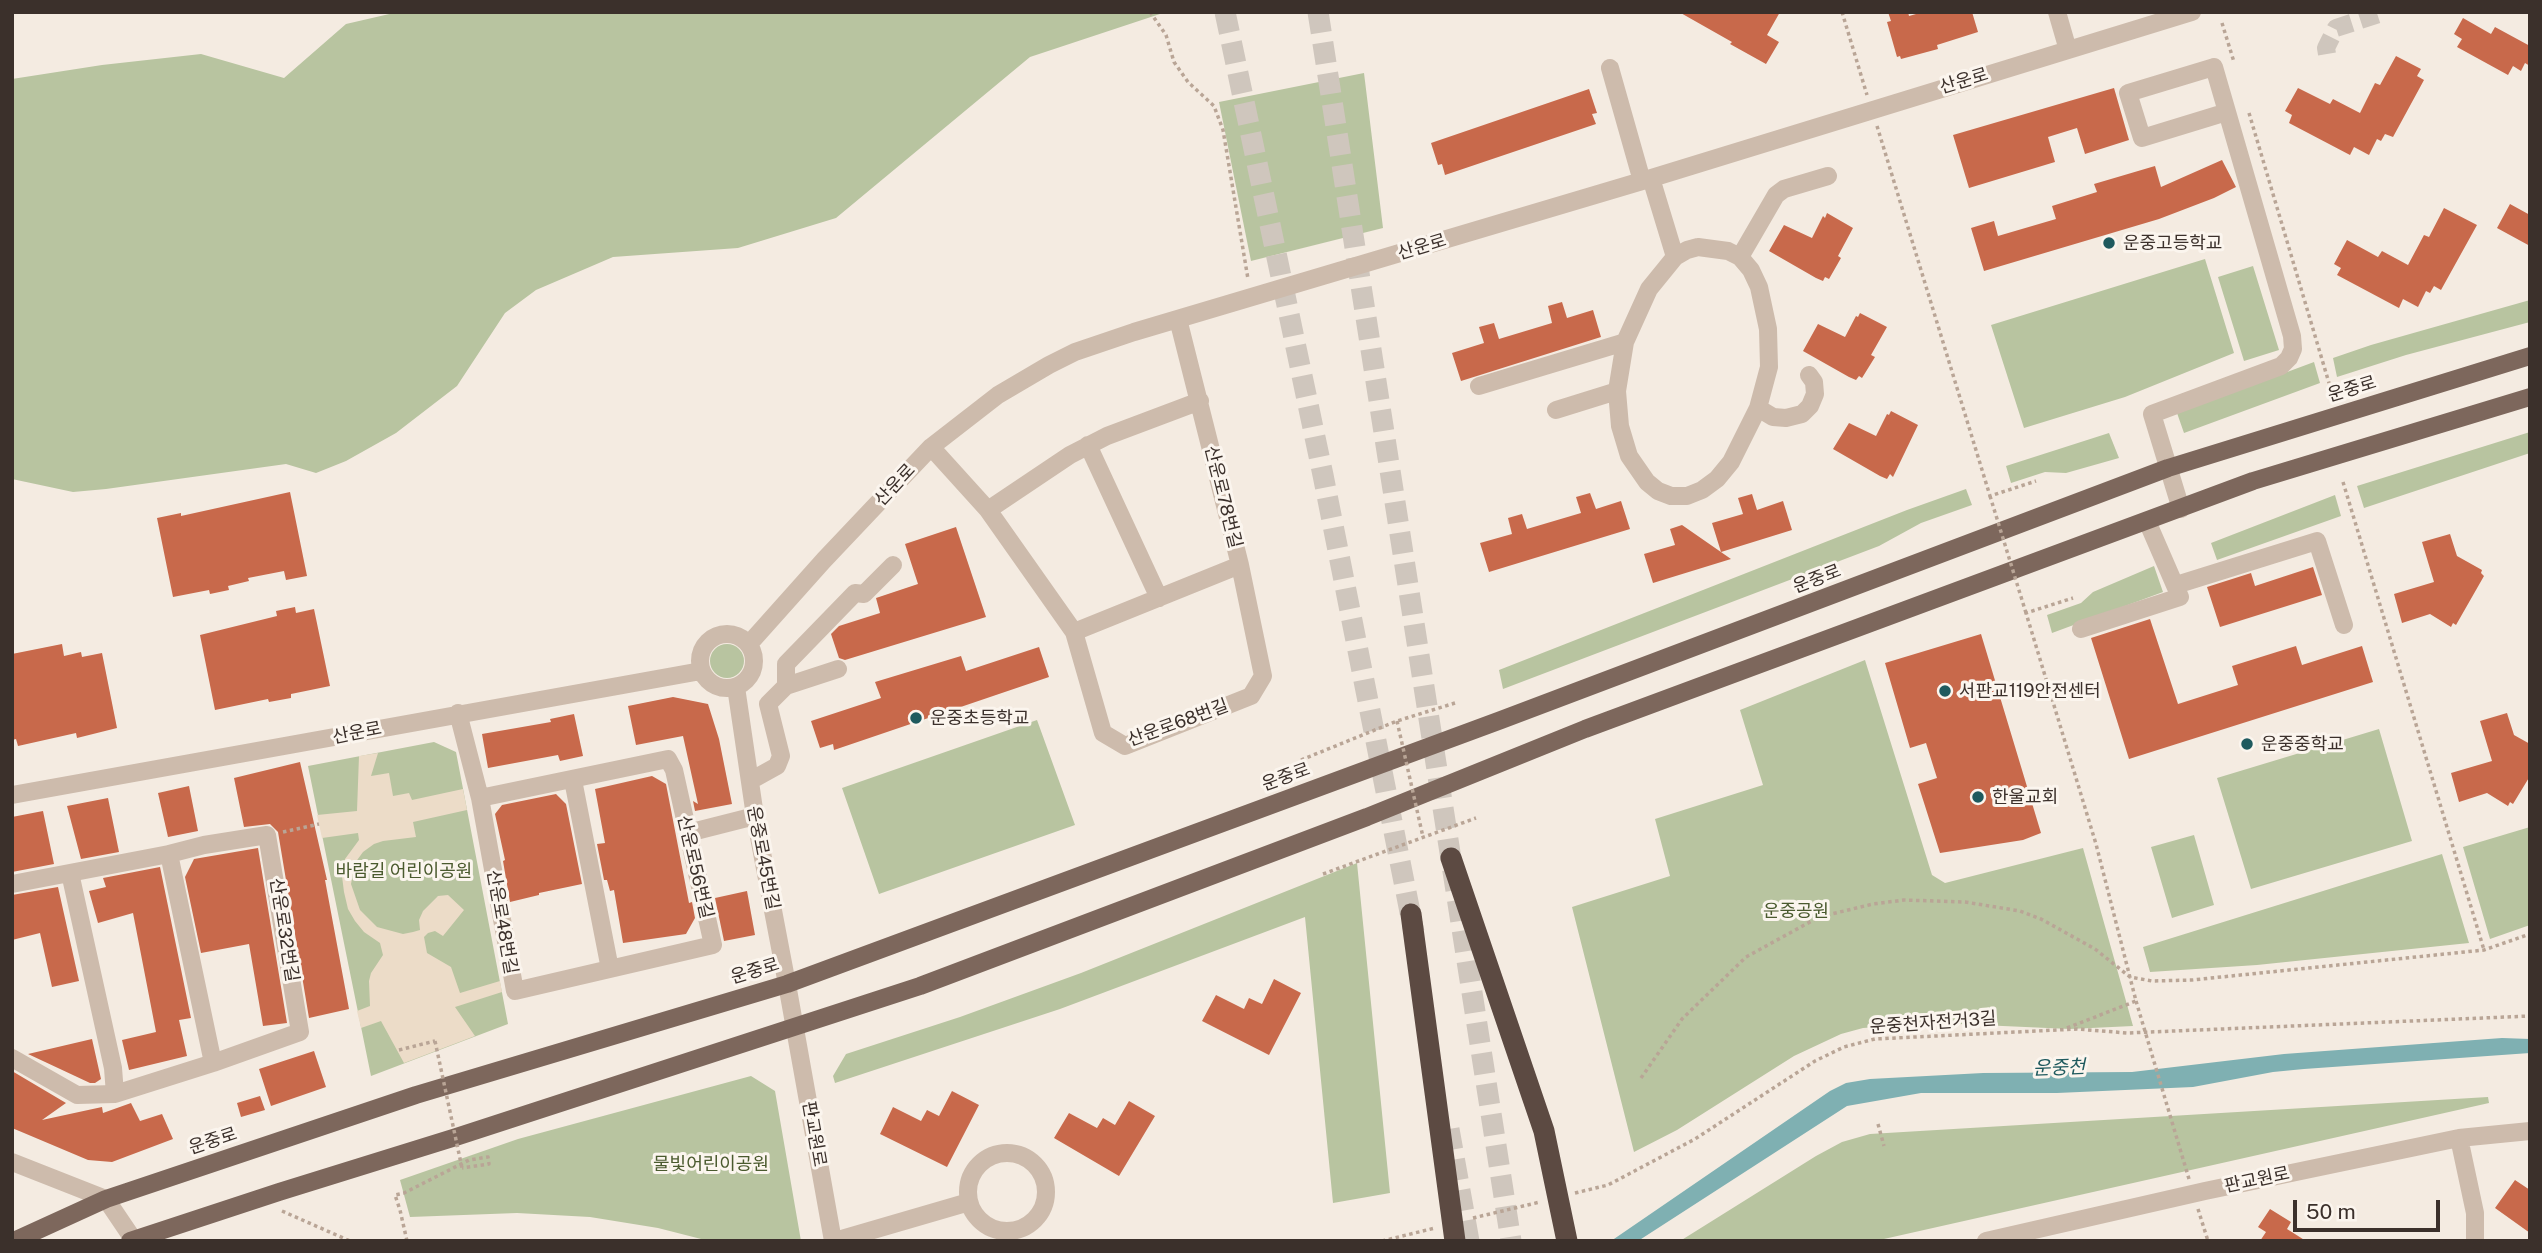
<!DOCTYPE html>
<html>
<head>
<meta charset="utf-8">
<style>
  body { margin:0 }
  #map { position:relative; width:2542px; height:1253px; overflow:hidden; background:#f4ebe1; font-family:"Public Sans",sans-serif }
  canvas { display:block }
  .frame { position:absolute; inset:0; border:14px solid #3b302b; pointer-events:none }
  .scale { position:absolute; left:2293px; top:1200px; width:147px; height:32px; box-sizing:border-box; border:4px solid #3b302b; border-top:0; padding-left:9px; font-size:21px; line-height:24px; white-space:nowrap; color:#3b302b; -webkit-text-stroke:5px #fbf5ee; paint-order:stroke }
</style>
</head>
<body>
<div id="map">
<canvas width="2542" height="1253"></canvas>
<div class="frame"></div>
<div class="scale">50 m</div>
</div>
<script>
const g = document.querySelector('canvas').getContext('2d');
g.lineJoin = 'round';
function paint(path, color) { g.fillStyle = color; g.fill(path, 'evenodd'); }
const shape = rows => new Path2D(rows.map(r => 'M' + r).join(''));
function stroke(path, color, width, dash) { g.strokeStyle = color; g.lineWidth = width; g.lineCap = dash ? 'butt' : 'round'; g.setLineDash(dash || []); g.stroke(path); }
function drawText(font, color, halo, rows, align = 'center') {
  g.font = font + ' "Public Sans","Noto Sans KR",sans-serif'; g.lineWidth = 6; g.setLineDash([]); g.textBaseline = 'middle'; g.strokeStyle = halo; g.fillStyle = color; for (const [text, x, y, turn = 0] of rows) {
    g.save(); g.translate(x, y); g.rotate((+turn || 0) * Math.PI / 180); g.textAlign = isNaN(turn) ? turn : align; if (halo) g.strokeText(text, 0, 0); g.fillText(text, 0, 0); g.restore();
  }
}
paint(shape([
  [398,12,1166,12,1030,57,836,218,738,248,613,257,536,290,505,313,457,386,396,433,346,461,316,473,286,464,106,489,73,492,12,479,12,79,102,65,201,54,284,78,346,24],
  [1364,73,1383,228,1251,261,1219,102],
  [2205,259,2234,353,2125,397,2024,428,1991,325],
  [2253,266,2279,350,2244,361,2218,277],
  [2530,300,2530,322,2406,355,2337,377,2333,358,2371,345],
  [2314,362,2320,383,2184,433,2177,413],
  [2530,432,2530,453,2364,508,2357,486],
  [2109,433,2119,458,2066,473,2045,472,2011,483,2006,466],
  [1966,489,1972,505,1921,523,1879,546,1503,689,1499,670,1907,510],
  [2335,495,2341,516,2217,560,2211,543],
  [2154,566,2163,592,2052,633,2047,615,2081,603,2093,592],
  '710 661a17 17 0 1 1 34 0a17 17 0 1 1-34 0Z',
  [1865,660,1932,875,1945,883,2083,848,2133,1026,2070,1029,1936,1023,1863,1028,1841,1034,1794,1056,1677,1130,1634,1152,1572,907,1670,876,1655,819,1763,785,1740,710],
  [1037,720,1075,825,879,894,842,788],
  [2379,729,2412,841,2251,889,2217,778],
  [434,742,456,752,508,1024,371,1076,308,766],
  [2530,827,2530,925,2490,939,2463,847],
  [2194,835,2214,905,2172,918,2151,847],
  [2442,854,2469,943,2257,965,2150,972,2143,947],
  [1357,863,1390,1193,1333,1203,1305,917,1060,1009,835,1083,833,1076,846,1054,960,1017,1081,973],
  [751,1076,775,1091,801,1241,709,1241,658,1228,590,1217,517,1213,410,1217,400,1180,518,1139],
  [2488,1097,2489,1103,1875,1241,1680,1241,1816,1156,1842,1142,1870,1134]
]), '#b8c4a0');
paint(shape([
  [378,753,371,776,389,773,393,796,409,793,412,800,463,789,467,810,413,822,416,837,383,841,374,844,363,852,355,863,351,884,360,910,377,927,403,934,413,932,420,930,419,920,423,911,438,896,448,895,464,910,443,936,435,931,428,933,424,937,427,953,451,967,460,993,500,981,502,992,455,1007,475,1036,404,1063,381,1021,361,1028,357,1011,370,1006,369,981,371,973,383,955,380,943,364,932,355,921,348,909,344,892,342,876,345,859,359,840,358,833,322,838,317,815,357,811,359,756]
]), '#ecdcc8');
paint(shape([
  [2502,1038,2530,1039,2530,1053,2304,1069,2273,1072,2193,1087,2057,1093,1921,1093,1847,1106,1638,1241,1611,1241,1830,1091,1846,1083,1870,1079,1983,1073,2132,1072,2284,1054]
]), '#7fb0b2');
paint(shape([
  [1679,12,1780,12,1767,35,1779,42,1766,64,1730,44,1732,42],
  [1888,12,1908,12,1909,16,1923,12,1972,12,1978,32,1937,45,1938,49,1901,59,1900,56,1897,57,1887,22,1891,21],
  [2463,18,2491,34,2495,27,2530,46,2530,66,2525,63,2521,71,2513,66,2508,75,2457,47,2462,39,2454,34],
  [2396,56,2421,69,2417,76,2424,80,2393,137,2385,134,2381,141,2377,139,2369,155,2354,147,2350,155,2289,123,2292,115,2285,111,2298,88,2330,104,2333,99,2360,113,2375,83,2380,85],
  [2114,88,2129,140,2085,154,2077,128,2048,137,2055,162,1969,188,1953,135],
  [1589,89,1597,113,1592,114,1596,124,1445,175,1442,164,1438,165,1431,143],
  [2222,160,2236,187,2214,198,2159,219,1984,271,1971,228,1994,221,1998,236,2056,219,2052,206,2097,192,2094,184,2155,166,2161,187],
  [2510,204,2530,215,2530,246,2497,228],
  [2444,208,2477,225,2441,290,2434,286,2430,293,2426,291,2418,307,2403,299,2399,308,2337,275,2341,268,2334,264,2347,240,2378,257,2382,251,2408,265,2424,235,2429,237],
  [1827,213,1853,228,1838,256,1841,258,1829,279,1825,277,1823,281,1816,278,1769,251,1784,225,1812,238,1823,216,1825,218],
  [1562,302,1567,318,1593,310,1601,337,1461,381,1452,353,1484,343,1479,327,1494,323,1499,339,1552,323,1548,306],
  [1860,313,1887,327,1871,355,1875,357,1862,378,1859,376,1856,380,1849,377,1803,351,1818,324,1845,337,1856,316,1858,317],
  [1891,411,1918,425,1893,477,1890,474,1887,479,1880,476,1833,449,1849,423,1876,436,1887,414,1889,415],
  [290,492,307,576,286,580,284,571,248,578,249,581,228,586,229,590,210,594,209,590,173,597,157,518,181,513,181,516],
  [1590,493,1596,509,1621,501,1630,529,1489,572,1480,543,1512,534,1508,518,1522,514,1527,529,1581,513,1576,497],
  [1752,494,1757,510,1783,501,1792,530,1721,552,1712,523,1743,514,1738,498],
  [1682,525,1731,559,1653,583,1644,554,1675,545,1670,529],
  [956,527,986,617,845,660,839,658,831,634,839,626,880,613,876,598,918,584,905,544],
  [2450,534,2457,556,2482,570,2481,573,2484,576,2456,625,2453,623,2451,627,2430,614,2402,623,2394,594,2434,582,2422,542],
  [2313,567,2322,595,2220,627,2207,587,2251,573,2255,586],
  [295,607,296,613,314,609,330,686,291,694,291,698,269,702,268,699,215,710,200,635,277,616,276,611],
  [2150,619,2178,704,2238,685,2232,666,2296,646,2302,665,2362,646,2373,682,2129,759,2091,638],
  [1981,634,2041,833,2023,840,1940,853,1918,784,1937,778,1926,743,1910,748,1885,663],
  [62,644,64,656,81,652,82,657,102,653,117,728,77,738,76,733,18,746,16,739,12,740,12,654],
  [1039,647,1049,677,834,750,833,744,820,748,811,721,881,698,875,682,961,656,966,671],
  [673,697,708,704,719,739,732,804,695,811,693,801,698,804,683,736,636,745,628,706],
  [2507,713,2514,735,2530,744,2530,776,2513,804,2510,802,2508,806,2487,793,2459,802,2451,773,2492,761,2480,721],
  [574,714,583,756,560,761,558,755,488,768,482,734,551,722,550,719],
  [300,762,327,880,325,880,349,1009,309,1018,278,832,270,824,244,827,234,778],
  [652,776,666,784,689,903,692,902,695,918,686,934,623,943,614,890,610,891,607,880,604,880,597,844,605,843,595,789],
  [189,786,198,831,168,837,158,793],
  [556,794,566,804,582,884,539,893,539,895,510,902,503,861,505,860,495,814,502,805],
  [108,798,119,852,81,859,67,806],
  [43,811,54,864,12,872,12,817],
  [258,848,287,1023,263,1026,249,944,201,953,185,877,194,859],
  [160,867,191,1018,179,1020,187,1056,129,1070,122,1040,156,1032,133,913,98,923,89,891,106,887,103,878],
  [58,887,79,981,52,987,40,933,12,940,12,895],
  [747,891,755,935,724,941,715,898],
  [1274,979,1301,993,1269,1055,1202,1021,1216,995,1244,1009,1249,998,1262,1004],
  [92,1039,101,1079,95,1083,90,1083,28,1054],
  [314,1051,326,1087,271,1106,259,1069],
  [12,1071,66,1103,42,1120,102,1107,103,1113,131,1103,140,1121,162,1114,173,1139,112,1162,88,1160,24,1133,12,1128],
  [952,1091,979,1105,947,1167,880,1134,893,1107,921,1121,927,1110,939,1116],
  [260,1096,265,1110,241,1117,237,1103],
  [1129,1101,1155,1116,1119,1176,1054,1138,1069,1113,1097,1128,1103,1118,1115,1125],
  [2515,1180,2530,1190,2530,1233,2495,1208],
  [2270,1209,2291,1222,2287,1229,2306,1241,2260,1241,2266,1232,2258,1227]
]), '#c8694b');
stroke(shape([
  [2327,54,2326,48,2336,28,2385,12]
]), '#cfc6bd', 18, [18, 9]);
stroke(shape([
  [1225,12,1323,475,1414,932],
  [1318,12,1511,1241],
  [1449,1129,1469,1241]
]), '#cfc6bd', 21, [21, 10]);
stroke(shape([
  [1150,12,1166,35,1174,62,1188,82,1214,106,1223,130,1248,279],
  [1842,12,1867,95],
  [2222,23,2234,62],
  [2249,113,2329,383],
  [1877,126,1990,496,2036,481],
  [2343,482,2484,950],
  [1301,760,1397,721,1455,703],
  [283,832,319,824],
  [1323,874,1476,818],
  [2067,1028,2136,1001,2096,844,2026,613,2073,598],
  [399,1050,435,1041],
  [1641,1078,1682,1019,1746,957,1819,917,1873,904,1904,900,1965,902,2020,911,2041,919,2095,949,2130,977,2152,981,2192,980,2484,950,2530,934],
  [2172,1122,2189,1179],
  [1878,1124,1884,1146],
  [1575,1193,1608,1185,1695,1139,1815,1061,1844,1047,1875,1039,2077,1029,2127,1033,2530,1016],
  [2198,1209,2208,1241],
  [282,1211,350,1241],
  [1473,1218,1540,1202],
  [407,1241,400,1210,395,1195,404,1193,469,1160,488,1157,489,1164,462,1168],
  [1382,1241,1435,1228]
]), '#b9a596', 3.5, [3.5, 3.5]);
stroke(shape([
  [2057,12,2068,50],
  [1610,68,1642,181],
  [1651,178,1675,257],
  [1698,247,1728,251,1740,257,1751,270,1759,287,1768,329,1769,367,1758,408,1731,462,1717,479,1702,490,1687,496,1671,496,1658,491,1647,482,1629,456,1620,426,1617,391,1625,342,1649,289,1675,257,1687,250,1698,247],
  [1740,257,1776,195,1784,189,1828,176],
  [1479,386,1625,342],
  [1758,408,1773,417,1786,418,1802,414,1810,406,1815,394,1814,382,1809,375],
  [1556,410,1617,391],
  [1088,445,1159,598],
  [931,447,988,510,1074,632,1103,733,1125,746,1251,696,1263,676,1240,565,1178,319],
  [2181,509,2152,414,2281,366,2289,358,2293,349,2292,336,2214,67,2128,93,2142,138,2227,112],
  [988,510,1070,455,1107,436,1200,401],
  [2176,585,2317,541,2344,625],
  [2081,629,2180,597,2147,521],
  [1074,632,1240,565],
  '700 661a27 27 0 1 1 54 0a27 27 0 1 1-54 0Z',
  [749,644,824,560,931,447,998,395,1049,365,1075,352,1134,332,1642,181,2192,12],
  [786,686,786,664,855,593,864,594,893,565],
  [736,687,755,816,787,984,833,1241],
  [458,713,480,798,515,991,713,945,674,770,668,759,480,798],
  [573,780,610,969],
  [750,781,777,766,781,756,768,704,786,686,838,669],
  [12,795,701,671],
  [688,833,755,816],
  [70,873,113,1068,115,1094],
  [12,884,169,854],
  [12,1058,77,1095,115,1094,213,1063,300,1032,267,835,204,845,169,854,213,1063],
  [2459,1138,2475,1213,2475,1241],
  '968 1192a39 39 0 1 1 78 0a39 39 0 1 1-78 0Z',
  [12,1162,106,1199,133,1239],
  [835,1241,969,1202],
  [1986,1241,2205,1191,2459,1138,2530,1131]
]), '#cdbbac', 18);
stroke(shape([
  [14,1241,106,1199,416,1095,787,984,1501,720,2168,468,2530,356],
  [130,1241,279,1192,456,1137,920,986,1367,817,1585,729,2253,481,2530,397]
]), '#7d675c', 18);
stroke(shape([
  [1990,496,2026,613],
  [1397,721,1423,837],
  [2136,1001,2172,1122],
  [435,1041,462,1168]
]), '#b9a596', 3.5, [3.5, 3.5]);
stroke(shape([
  [1451,858,1544,1131,1567,1241],
  [1411,914,1455,1241]
]), '#5c4a42', 21);
for (const [x, y, r, color] of [
  [2109,243,7,"#1f5a5e"],
  [1945,691,7,"#1f5a5e"],
  [916,718,7,"#1f5a5e"],
  [2247,744,7,"#1f5a5e"],
  [1978,797,7,"#1f5a5e"]
]) { const dot = new Path2D(); dot.arc(x, y, r, 0, 2 * Math.PI); g.fillStyle = color; g.fill(dot); stroke(dot, '#fbf5ee', 2.5); }
drawText('18px', '#3b302b', '#fbf5ee', [
  ["산운로",1964,81,-17],
  ["산운로",1422,247,-17],
  ["운중로",2352,389,-17],
  ["산운로",895,485,-47],
  ["산운로78번길",1223,497,76],
  ["운중로",1817,579,-21],
  ["산운로68번길",1178,723,-20],
  ["산운로",357,733,-11],
  ["운중로",1286,777,-20],
  ["운중로45번길",763,858,79],
  ["산운로56번길",695,867,77],
  ["산운로48번길",502,922,80],
  ["산운로32번길",284,930,81],
  ["운중로",755,971,-17],
  ["운중천자전거3길",1933,1023,-4],
  ["판교원로",814,1134,80],
  ["운중로",213,1141,-18],
  ["판교원로",2257,1180,-12]
]);
drawText('18px', '#3b302b', '#fbf5ee', [
  ["운중고등학교",2123,243],
  ["서판교119안전센터",1959,691],
  ["운중초등학교",930,718],
  ["운중중학교",2261,744],
  ["한울교회",1992,797]
], 'left');
drawText('18px', '#4a5a2e', '#fbf5ee', [
  ["바람길 어린이공원",404,871],
  ["운중공원",1796,911],
  ["물빛어린이공원",711,1164]
]);
drawText('italic 19px', '#1f5a5e', '#fbf5ee', [
  ["운중천",2059,1068,-2]
]);
</script>
</body>
</html>
